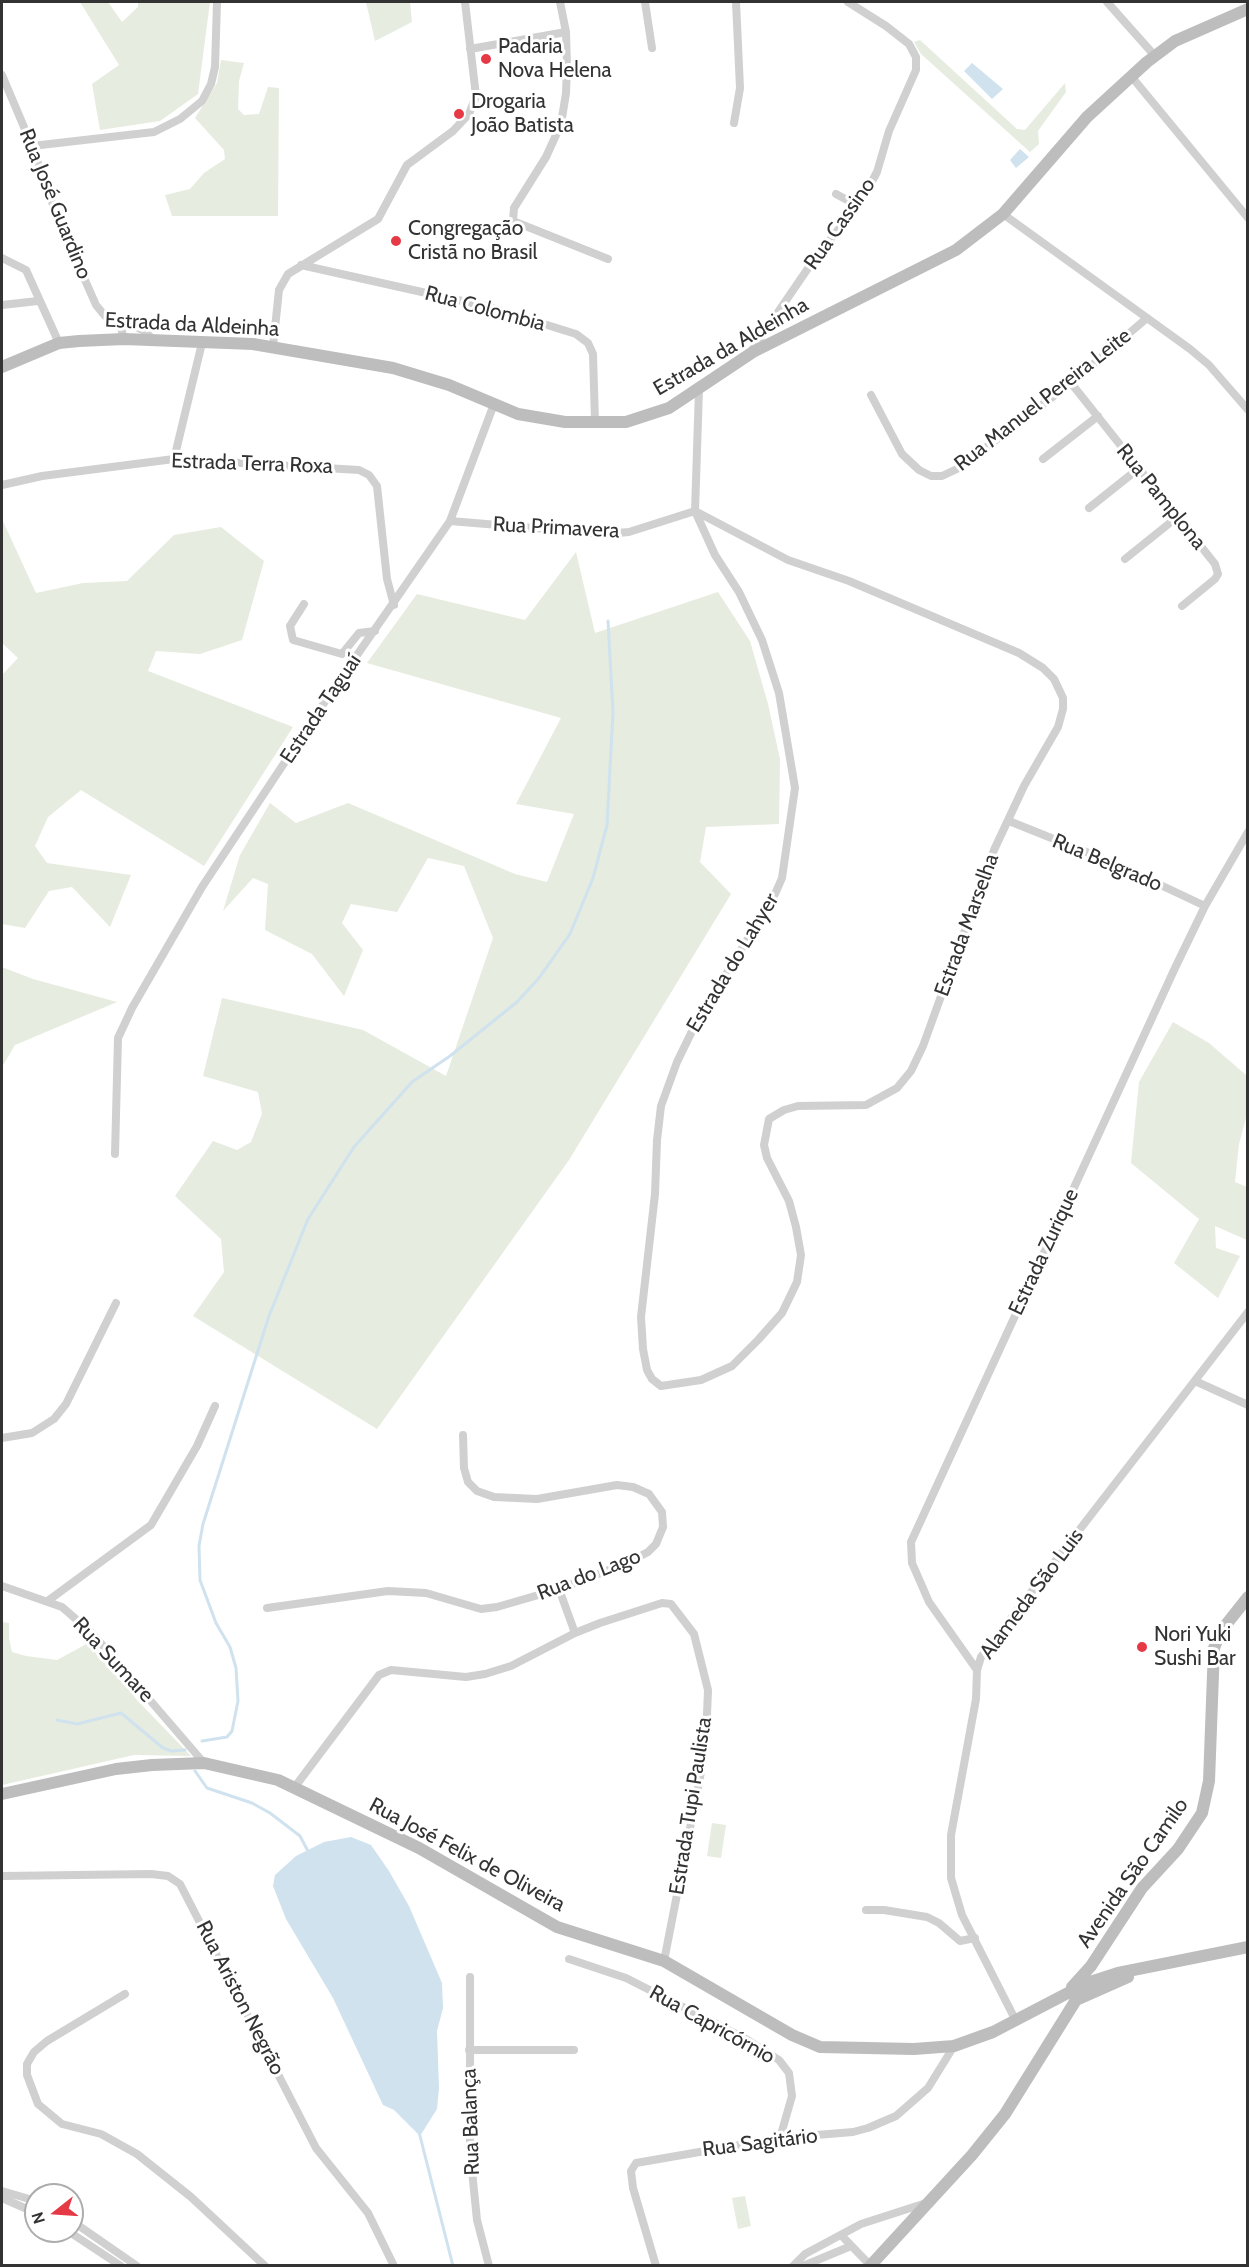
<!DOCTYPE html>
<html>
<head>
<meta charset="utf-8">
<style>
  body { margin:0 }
  #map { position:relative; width:1249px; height:2267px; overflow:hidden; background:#fff; font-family:Cabin,sans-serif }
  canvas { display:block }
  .frame { position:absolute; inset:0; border:3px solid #333; pointer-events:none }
  .north { position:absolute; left:24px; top:2183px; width:60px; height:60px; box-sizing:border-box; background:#fff; border:2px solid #adadad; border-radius:50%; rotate:253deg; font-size:16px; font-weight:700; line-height:24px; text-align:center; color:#333 }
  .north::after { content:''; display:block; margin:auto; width:21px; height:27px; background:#e63946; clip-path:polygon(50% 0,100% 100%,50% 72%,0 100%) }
</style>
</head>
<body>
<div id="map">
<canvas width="1249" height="2267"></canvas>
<div class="frame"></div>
<div class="north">N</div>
</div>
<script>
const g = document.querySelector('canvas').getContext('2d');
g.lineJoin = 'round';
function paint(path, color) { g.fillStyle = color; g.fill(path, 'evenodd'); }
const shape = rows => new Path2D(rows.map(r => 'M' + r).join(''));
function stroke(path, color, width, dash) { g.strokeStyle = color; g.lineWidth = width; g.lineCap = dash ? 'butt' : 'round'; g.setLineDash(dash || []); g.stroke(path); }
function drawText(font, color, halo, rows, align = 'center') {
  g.font = font + ' Cabin,sans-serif'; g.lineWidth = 6; g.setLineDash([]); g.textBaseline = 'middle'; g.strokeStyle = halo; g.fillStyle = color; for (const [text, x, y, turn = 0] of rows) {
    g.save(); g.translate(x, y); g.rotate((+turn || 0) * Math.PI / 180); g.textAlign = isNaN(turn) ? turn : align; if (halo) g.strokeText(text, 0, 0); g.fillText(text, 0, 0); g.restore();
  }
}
paint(shape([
  [80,2,108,2,122,22,138,7,138,2,210,2,198,94,160,121,100,130,92,84,119,65],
  [366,2,410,2,412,22,375,41],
  [920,40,1017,129,1025,130,1065,83,1066,92,1038,131,1039,144,1030,152,1021,144,921,54,914,42],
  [221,60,244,63,239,81,238,109,244,115,259,114,268,87,279,88,278,216,172,216,165,195,190,189,204,173,225,159,224,150,195,118,217,83],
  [2,519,36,593,83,583,127,581,174,535,221,527,264,561,242,640,200,654,156,651,148,671,293,727,204,866,81,790,48,817,35,846,47,863,131,875,110,927,72,887,49,891,25,928,2,924,2,675,18,658,2,643],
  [576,552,595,633,718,592,750,641,768,704,780,759,779,824,706,827,700,862,731,894,569,1160,377,1429,193,1316,224,1272,221,1239,175,1196,213,1141,237,1150,251,1142,262,1114,258,1092,203,1076,222,998,363,1030,446,1076,493,938,464,866,428,858,397,912,351,904,342,923,363,950,344,996,312,954,265,930,268,884,253,878,223,911,240,855,270,803,296,823,348,803,515,874,547,882,574,814,516,804,561,718,367,663,417,594,525,620],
  [2,967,33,979,117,1002,15,1045,2,1067],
  [1173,1022,1209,1043,1246,1075,1247,1114,1239,1144,1235,1182,1247,1187,1247,1240,1215,1226,1216,1248,1240,1256,1218,1298,1174,1263,1199,1219,1131,1163,1139,1082],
  [2,1622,9,1623,9,1638,12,1652,26,1656,57,1660,92,1641,136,1699,191,1756,134,1755,2,1785],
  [712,1823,726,1825,721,1858,707,1856],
  [745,2196,751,2226,738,2229,732,2198]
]), '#e6ecdf');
paint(shape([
  [972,63,1003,89,992,99,964,71],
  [1020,149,1029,157,1016,168,1010,160],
  [351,1837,371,1845,389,1871,409,1906,442,1983,443,2008,437,2031,439,2088,437,2109,420,2136,394,2110,383,2105,333,1998,286,1919,273,1886,275,1875,296,1856,324,1842]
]), '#cfe2ee');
stroke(shape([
  [57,1720,77,1724,121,1713,163,1748,171,1751,185,1750],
  [202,1741,227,1737,232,1731,238,1701,236,1668,230,1647,216,1623,200,1580,199,1546,203,1524,269,1316,308,1219,354,1147,412,1082,450,1056,517,1002,539,978,570,934,593,878,607,825,613,712,608,621],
  [195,1771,207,1788,252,1803,270,1813,300,1836,309,1853],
  [419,2132,453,2266]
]), '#cfe2ee', 3);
stroke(shape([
  [560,2,566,32,567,66,566,93,561,124,546,157,514,208,513,221,608,259],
  [645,2,652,48],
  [1107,2,1155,56],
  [470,49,566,32],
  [2,75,32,146,58,219,96,305,105,316,120,324],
  [1131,76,1248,218],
  [734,123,740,88,736,2],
  [32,146,154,132,180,119,202,101,211,84,215,67,217,2],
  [836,194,858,206],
  [1003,214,1190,349,1209,365,1248,410],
  [2,258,26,270,59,343],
  [301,265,489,307,576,334,588,343,593,354,595,422],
  [2,305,38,301],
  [124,339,120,324,132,325,145,331,153,340],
  [273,347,279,290,288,274,378,219,407,165,453,131,469,114,476,96,465,2],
  [750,353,813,261,862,200,877,172,889,131,916,70,916,57,909,44,886,26,848,2],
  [1071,383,1215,564,1218,574,1215,579,1182,606],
  [871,395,902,454,919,470,931,476,942,476,959,468,1071,383,1147,318],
  [174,459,202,343],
  [1043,459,1098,416],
  [2,485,42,476,174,459,359,470,369,475,377,486,387,579,394,605],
  [1089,508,1138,469],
  [450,521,607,534,629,532,695,511,788,560,849,581,1019,653,1043,668,1054,679,1063,698,1063,709,1058,727,1024,786,994,850,923,1046,911,1071,897,1088,866,1105,798,1106,784,1110,769,1119,764,1145,767,1158,789,1201,796,1227,801,1255,797,1282,782,1313,758,1340,732,1366,701,1380,661,1386,652,1379,647,1370,643,1349,641,1317,655,1194,657,1140,661,1106,677,1062,695,1025,775,894,782,878,795,788,779,693,762,640,739,592,715,555,695,511,699,389],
  [1125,559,1176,518],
  [304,604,290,626,293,640,342,654,359,633,375,631],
  [1009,821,1116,864,1205,906],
  [115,1154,118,1038,132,1008,202,887,330,694,450,521,494,404],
  [1195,1381,1248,1405],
  [2,1438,32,1433,54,1419,66,1404,116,1303],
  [2,1586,62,1607,93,1634,204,1763],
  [559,1589,575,1633],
  [49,1600,151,1525,197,1446,215,1406],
  [267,1608,388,1591,426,1593,481,1609,497,1607,559,1589,627,1563,648,1552,656,1544,663,1527,662,1512,649,1494,633,1487,617,1485,537,1499,494,1497,477,1491,468,1482,464,1468,463,1435],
  [977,1670,929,1602,912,1563,911,1542,1175,968,1205,906,1248,832],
  [294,1788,379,1675,391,1670,466,1677,485,1674,511,1666,575,1633,600,1623,662,1603,671,1604,694,1634,708,1690,706,1738,701,1772,664,1961],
  [2,1876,151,1874,168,1876,180,1884,316,2148,368,2213,394,2266],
  [866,1910,884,1910,927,1917,939,1923,960,1941,975,1938],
  [569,1959,626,1978,746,2039,779,2060,789,2073,792,2096,780,2138],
  [470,1977,470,2151,477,2220,489,2266],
  [125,1994,47,2041,34,2052,27,2064,27,2075,38,2104,62,2124,101,2134,137,2154,191,2197,265,2266],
  [1016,2021,962,1915,951,1878,951,1835,976,1699,977,1670,981,1657,1248,1312],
  [469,2050,574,2050],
  [2,2191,36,2201],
  [2,2198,36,2213],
  [72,2221,137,2266],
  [68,2231,121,2266],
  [841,2235,870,2265],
  [656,2266,633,2188,631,2171,636,2163,780,2138,853,2132,868,2128,896,2116,928,2088,954,2046],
  [793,2266,805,2254,861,2224,926,2203],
  [803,2266,851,2246]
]), '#d0d0d0', 8);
stroke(shape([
  [2,367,59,343,79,341,124,339,253,344,393,368,449,385,518,414,565,422,626,422,669,408,753,352,956,250,1003,214,1087,117,1147,62,1175,41,1248,9],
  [2,1794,116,1769,152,1765,204,1763,278,1780,419,1848,557,1927,664,1961,792,2035,820,2047,914,2049,954,2046,993,2032,1087,1983,1118,1973,1248,1947],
  [1072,1987,1091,1966,1142,1888,1178,1849,1202,1813,1209,1781,1214,1648,1221,1631,1248,1597],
  [870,2266,972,2155,1005,2114,1076,2000,1128,1977]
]), '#bdbdbd', 12);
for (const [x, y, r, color] of [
  [486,59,6,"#e63946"],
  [459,114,6,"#e63946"],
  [396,241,6,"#e63946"],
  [1142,1647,6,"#e63946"]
]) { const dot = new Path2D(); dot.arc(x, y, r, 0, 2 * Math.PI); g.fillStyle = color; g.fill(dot); stroke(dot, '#fff', 2); }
drawText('21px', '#333', '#fff', [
  ["Padaria",498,47],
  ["Nova Helena",498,71],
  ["Drogaria",471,102],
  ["João Batista",471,126],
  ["Congregação",408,229],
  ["Cristã no Brasil",408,253],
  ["Nori Yuki",1154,1635],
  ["Sushi Bar",1154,1659]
], 'left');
drawText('21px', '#333', '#fff', [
  ["Rua José Guardino",55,204,68],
  ["Rua Cassino",840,224,-55],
  ["Rua Colombia",485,309,15],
  ["Estrada da Aldeinha",192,325,3],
  ["Estrada da Aldeinha",731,347,-30],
  ["Rua Manuel Pereira Leite",1043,400,-38],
  ["Estrada Terra Roxa",252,464,2],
  ["Rua Pamplona",1161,497,51],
  ["Rua Primavera",556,528,3],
  ["Estrada Taguaí",321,709,-56],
  ["Rua Belgrado",1107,863,23],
  ["Estrada Marselha",967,925,-70],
  ["Estrada do Lahyer",733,963,-59],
  ["Estrada Zurique",1044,1252,-65],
  ["Rua do Lago",589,1575,-21],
  ["Alameda São Luis",1032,1594,-53],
  ["Rua Sumare",113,1660,47],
  ["Estrada Tupi Paulista",691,1806,-81],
  ["Rua José Felix de Oliveira",467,1855,28],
  ["Avenida São Camilo",1133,1873,-55],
  ["Rua Ariston Negrão",240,1998,63],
  ["Rua Capricórnio",712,2025,29],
  ["Rua Balança",471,2122,-92],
  ["Rua Sagitário",760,2143,-7]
]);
</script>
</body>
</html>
